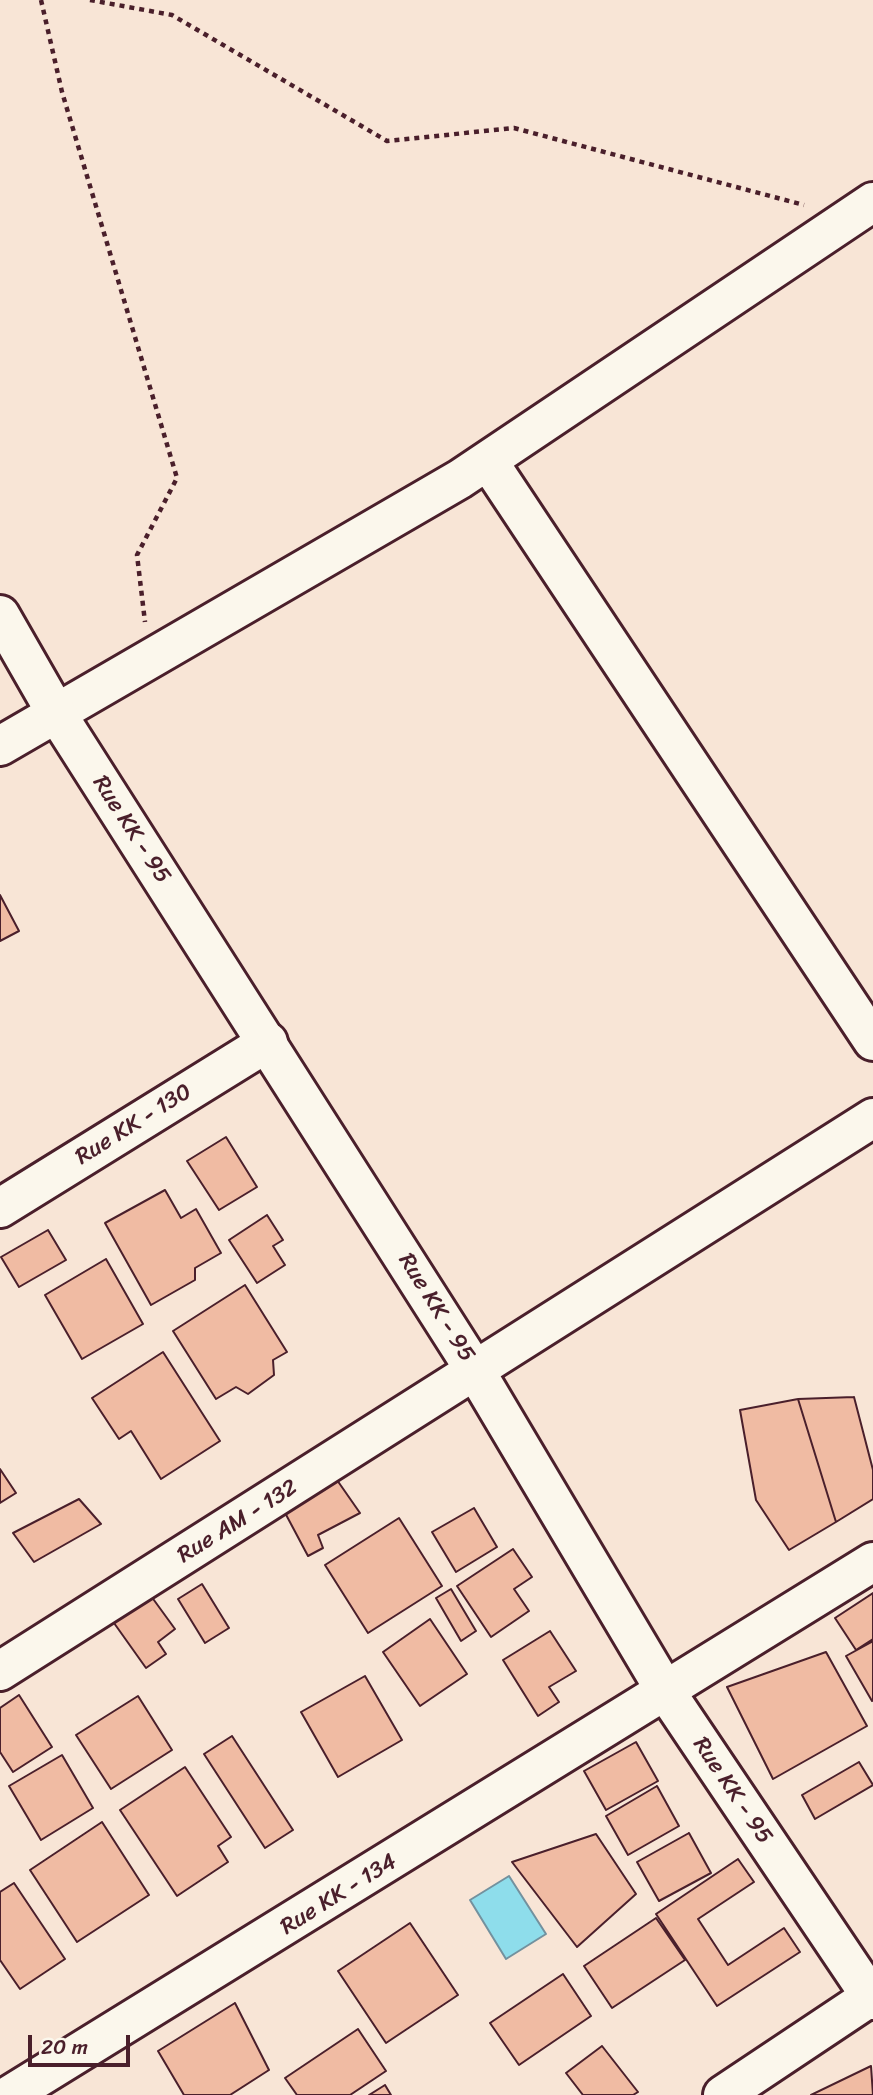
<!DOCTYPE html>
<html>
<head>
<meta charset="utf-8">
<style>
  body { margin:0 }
  #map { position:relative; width:873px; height:2095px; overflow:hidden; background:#f8e5d6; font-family:Sriracha,sans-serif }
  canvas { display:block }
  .scale { position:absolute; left:28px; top:2035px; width:102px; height:32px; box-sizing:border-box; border:4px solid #4a1f2b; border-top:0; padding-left:9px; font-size:21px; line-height:24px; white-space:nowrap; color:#4a1f2b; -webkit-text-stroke:5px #fbf7ec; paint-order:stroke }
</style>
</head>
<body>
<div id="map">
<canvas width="873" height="2095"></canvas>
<div class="scale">20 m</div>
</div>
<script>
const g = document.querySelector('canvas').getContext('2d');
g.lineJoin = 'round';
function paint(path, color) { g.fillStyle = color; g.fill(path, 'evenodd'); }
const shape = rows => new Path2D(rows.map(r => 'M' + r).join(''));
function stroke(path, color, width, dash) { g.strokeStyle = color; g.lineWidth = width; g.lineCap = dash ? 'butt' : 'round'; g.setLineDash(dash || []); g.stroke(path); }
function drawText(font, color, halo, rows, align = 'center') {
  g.font = font + ' Sriracha,sans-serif'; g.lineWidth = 5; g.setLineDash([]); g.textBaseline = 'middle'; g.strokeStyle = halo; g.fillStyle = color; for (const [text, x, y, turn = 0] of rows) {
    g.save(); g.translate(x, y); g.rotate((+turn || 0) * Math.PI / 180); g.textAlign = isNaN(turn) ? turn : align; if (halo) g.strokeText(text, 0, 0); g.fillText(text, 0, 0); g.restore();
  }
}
const water = shape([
  [509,1876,546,1934,506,1959,470,1900,509,1876]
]);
paint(water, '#8eddeb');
stroke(water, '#73919e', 2);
const building = shape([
  [0,895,19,931,0,941,0,895],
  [226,1137,257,1187,219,1210,187,1161,226,1137],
  [165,1190,181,1218,196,1209,221,1253,195,1268,195,1280,151,1305,105,1223,165,1190],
  [267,1215,283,1240,273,1246,285,1265,257,1283,229,1240,267,1215],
  [48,1230,66,1260,19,1287,1,1257,48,1230],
  [106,1259,143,1324,82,1359,45,1295,106,1259],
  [245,1285,287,1352,273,1360,274,1375,248,1394,236,1387,216,1399,173,1331,245,1285],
  [163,1352,220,1441,161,1479,131,1431,119,1439,92,1398,163,1352],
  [854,1397,873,1470,873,1499,836,1522,798,1399,854,1397],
  [798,1399,836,1522,789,1550,756,1500,740,1410,798,1399],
  [0,1469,16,1493,0,1503,0,1469],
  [337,1480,360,1513,318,1535,323,1548,308,1556,283,1509,337,1480],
  [79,1499,101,1524,34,1562,13,1533,79,1499],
  [474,1508,497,1547,456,1572,432,1532,474,1508],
  [399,1518,442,1586,368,1633,325,1565,399,1518],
  [513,1549,532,1577,514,1589,529,1611,491,1637,457,1586,513,1549],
  [202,1584,229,1628,205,1643,178,1599,202,1584],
  [451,1589,476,1631,461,1641,436,1598,451,1589],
  [873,1593,873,1639,856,1650,835,1618,873,1593],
  [151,1596,175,1629,158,1642,166,1654,146,1668,114,1623,151,1596],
  [430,1619,467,1674,420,1706,383,1652,430,1619],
  [550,1631,576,1671,549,1687,559,1702,538,1716,503,1660,550,1631],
  [873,1641,873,1700,872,1701,846,1656,873,1641],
  [826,1652,867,1726,773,1779,727,1687,826,1652],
  [365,1676,402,1740,338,1777,301,1712,365,1676],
  [19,1695,52,1747,13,1772,0,1752,0,1708,19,1695],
  [138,1696,172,1750,111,1789,76,1735,138,1696],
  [232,1736,293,1830,265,1848,204,1754,232,1736],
  [636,1742,658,1781,606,1810,584,1771,636,1742],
  [62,1755,93,1808,41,1840,9,1786,62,1755],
  [859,1762,873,1785,815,1819,802,1795,859,1762],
  [185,1767,231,1837,218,1846,228,1862,177,1896,120,1810,185,1767],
  [657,1786,679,1826,628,1855,606,1816,657,1786],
  [102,1822,149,1895,77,1942,30,1870,102,1822],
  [689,1833,711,1873,659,1901,637,1862,689,1833],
  [596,1834,636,1894,577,1947,512,1862,596,1834],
  [738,1859,754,1882,698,1919,728,1965,784,1928,800,1952,717,2006,656,1914,738,1859],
  [14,1883,65,1959,20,1989,0,1960,0,1892,14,1883],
  [656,1918,685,1960,612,2008,584,1966,656,1918],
  [410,1923,458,1995,386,2043,338,1971,410,1923],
  [563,1974,591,2016,519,2065,490,2023,563,1974],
  [235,2003,269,2070,230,2095,184,2095,158,2051,235,2003],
  [358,2029,386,2071,350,2095,297,2095,285,2078,358,2029],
  [602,2046,638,2092,633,2095,583,2095,566,2073,602,2046],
  [871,2066,873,2095,811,2095,871,2066],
  [385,2085,391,2095,369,2095,385,2085]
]);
paint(building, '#f0bba3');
stroke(building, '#4a1f2b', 2);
const minor = shape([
  [488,461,873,1041],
  [0,746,460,479,873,202],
  [0,1208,268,1042],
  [0,1671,873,1118],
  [10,2095,873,1562],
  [723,2095,873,1995]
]);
const tertiary = shape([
  [0,615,55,711,476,1372,666,1692,873,2000]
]);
stroke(minor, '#4a1f2b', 44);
stroke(tertiary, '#4a1f2b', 44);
stroke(shape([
  [41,0,62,92,177,478,137,555,145,622],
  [90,0,172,15,387,141,514,128,804,205]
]), '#4a1f2b', 4.5, [5, 5]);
stroke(minor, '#fbf7ec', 38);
stroke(tertiary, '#fbf7ec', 38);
drawText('23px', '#4a1f2b', '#fbf7ec', [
  ["Rue KK - 95",131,830,57],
  ["Rue KK - 130",134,1125,-32],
  ["Rue KK - 95",436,1308,58],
  ["Rue AM - 132",238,1522,-32],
  ["Rue KK - 95",732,1791,56],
  ["Rue KK - 134",339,1895,-32]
]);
</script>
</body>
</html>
